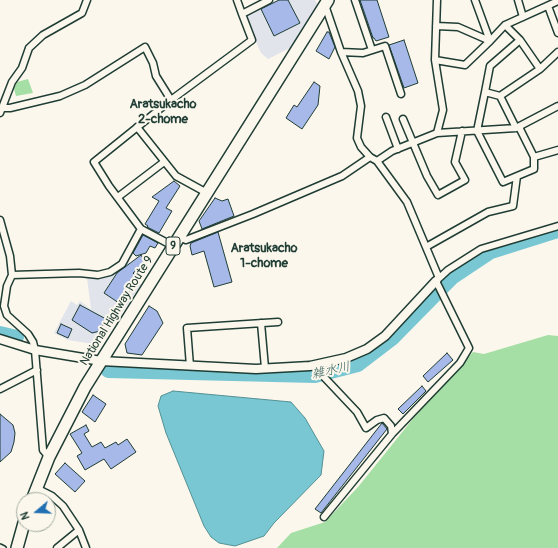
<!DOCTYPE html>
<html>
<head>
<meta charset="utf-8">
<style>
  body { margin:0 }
  #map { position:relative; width:558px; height:548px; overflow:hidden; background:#fbf7ec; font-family:Pangolin,sans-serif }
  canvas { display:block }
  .north { position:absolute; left:16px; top:492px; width:40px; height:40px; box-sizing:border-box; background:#fbf7ec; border:1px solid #a3ada2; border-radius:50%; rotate:251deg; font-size:11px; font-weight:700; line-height:16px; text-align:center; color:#1f3d34 }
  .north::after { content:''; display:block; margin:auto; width:14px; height:18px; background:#1f6fb2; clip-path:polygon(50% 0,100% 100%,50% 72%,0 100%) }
</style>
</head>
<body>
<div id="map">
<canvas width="558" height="548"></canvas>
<div class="north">N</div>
</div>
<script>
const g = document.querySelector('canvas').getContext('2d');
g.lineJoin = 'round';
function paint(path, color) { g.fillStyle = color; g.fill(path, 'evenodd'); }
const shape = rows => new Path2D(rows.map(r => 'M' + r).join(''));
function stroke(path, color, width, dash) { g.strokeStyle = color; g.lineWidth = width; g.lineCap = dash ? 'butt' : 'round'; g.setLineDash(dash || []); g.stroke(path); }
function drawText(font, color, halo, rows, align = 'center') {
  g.font = font + ' Pangolin,"Klee One",sans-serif'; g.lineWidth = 4; g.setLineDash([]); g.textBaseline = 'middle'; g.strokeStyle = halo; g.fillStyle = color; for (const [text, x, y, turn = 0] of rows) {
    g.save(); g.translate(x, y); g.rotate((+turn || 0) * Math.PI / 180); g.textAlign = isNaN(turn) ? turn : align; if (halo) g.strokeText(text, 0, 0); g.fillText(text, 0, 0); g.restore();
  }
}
paint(shape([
  [277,0,315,0,318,5,290,48,268,59,261,53,246,19,248,14],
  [129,261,141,285,100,345,68,340,54,333,71,301,77,305,80,301,91,309,87,278,104,276,113,272]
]), '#e2e4eb');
paint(shape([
  [28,79,33,93,16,96,14,89,17,82],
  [548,335,558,336,558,548,277,548,291,533,325,522,358,487,420,410,473,352,484,354]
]), '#a5dfa5');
const water = shape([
  [173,391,291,402,305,418,324,451,321,475,274,523,264,536,235,546,219,543,211,537,204,526,166,433,158,406,161,396,173,391]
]);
paint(water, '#78c7d3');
stroke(water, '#549093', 1);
stroke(shape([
  [0,333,17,337],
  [108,371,315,376,358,365,392,339,452,278,491,252,558,231]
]), '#78c7d3', 14);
const building = shape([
  [279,0,288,0,300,23,274,36,261,9,279,0],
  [360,0,377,0,389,37,376,41,374,38,373,38,360,0],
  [327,32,329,32,335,47,329,59,316,51,327,32],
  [404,40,418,83,404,88,389,45,404,40],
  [314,82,320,86,318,105,302,129,286,118,294,105,297,107,314,82],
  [174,181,180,186,166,208,172,211,159,233,147,227,148,226,145,224,159,201,152,197,174,181],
  [215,198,222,201,228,199,234,216,202,229,199,221,215,198],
  [218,232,232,282,214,287,204,251,192,255,190,246,191,243,218,232],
  [143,235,158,243,155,248,150,246,146,253,136,256,133,253,143,235],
  [141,255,146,263,133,273,136,276,135,278,137,280,122,305,104,293,117,273,141,255],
  [80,305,106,319,100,331,92,333,72,320,80,305],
  [149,306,157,311,163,323,142,355,127,353,125,344,149,306],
  [61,324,72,329,68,338,57,333,61,324],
  [447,353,453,360,428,382,423,376,447,353],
  [422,386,426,391,403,414,398,409,422,386],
  [93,395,106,404,95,422,82,412,93,395],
  [0,414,13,425,15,433,14,442,11,452,0,462,0,414],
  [382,423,387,429,321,513,315,509,382,423],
  [86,425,89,431,84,434,92,447,101,442,105,448,116,442,118,445,127,439,136,452,111,469,104,459,85,470,77,456,82,453,70,434,86,425],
  [65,463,85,481,75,492,55,474,65,463]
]);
paint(building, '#a6b9e8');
stroke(building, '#1f3d34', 1);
const service = shape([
  [0,546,4,548]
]);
const minor = shape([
  [237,0,242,14],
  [355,0,372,50],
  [437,0,435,60,443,110,437,133],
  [518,0,523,17],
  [325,5,341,52,358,91,361,106,357,138,361,147,370,157,377,161,407,202,439,278],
  [548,6,558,33],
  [505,25,520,40,540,69],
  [436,26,458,27,490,41,505,25,558,1],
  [341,52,363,53,385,46,401,94],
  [558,52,540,69,500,96,485,92,477,131,503,182,534,169,534,157,558,150],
  [435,60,465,65,490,41,475,0],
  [485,92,490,66,520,40],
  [500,96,516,128],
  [2,108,10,108,60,96,85,85,145,47,153,63,156,76,171,100],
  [0,113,12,82,22,68,29,48,43,35,82,13,87,0],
  [386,117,398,149],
  [403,119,427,176,438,195,465,180,455,162,462,131],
  [137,127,176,176,207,193],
  [519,127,534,157],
  [377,161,392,151,437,133,516,128,558,106],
  [118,197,164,162],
  [0,220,10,256,12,275,7,286,4,306,7,315,28,334,33,342,35,350,43,450,49,457],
  [179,237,186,240,253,214,342,176,370,157],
  [173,246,141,229,109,186,94,162,171,100,252,40,242,14,269,0],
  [426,247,488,212,513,206,517,176],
  [12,275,79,273,98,275,110,272,122,264,141,229],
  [261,323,265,368],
  [322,364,324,377,357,412,366,428,377,420,384,418,391,426,392,434],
  [190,366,187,328,278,322],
  [0,389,37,370],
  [36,488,52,496,63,506,79,530,86,548],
  [324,517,392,434,460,363,469,348,436,281,448,270,481,249,558,226],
  [57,548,79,530]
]);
const tertiary = shape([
  [0,339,35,350,101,361,256,369,310,366,346,358,367,349,385,336,436,281]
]);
const trunk = shape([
  [32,500,49,457,85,387,328,0],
  [17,548,24,523]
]);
stroke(service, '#1f3d34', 6);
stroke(minor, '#1f3d34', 9);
stroke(tertiary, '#1f3d34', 11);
stroke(trunk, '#1f3d34', 14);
stroke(service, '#fbf7ec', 3);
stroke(minor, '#fbf7ec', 6);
stroke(tertiary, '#fbf7ec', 8);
stroke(trunk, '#fbf7ec', 11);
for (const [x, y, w] of [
  [173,246,14]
]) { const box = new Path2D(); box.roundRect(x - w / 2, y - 9, w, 18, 3); g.fillStyle = '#fbf7ec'; g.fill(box); stroke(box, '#1f3d34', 1); }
drawText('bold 11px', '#1f3d34', null, [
  ["9",173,246]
]);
drawText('12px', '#1f3d34', '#fbf7ec', [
  ["National Highway Route 9",117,311,-58]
]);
drawText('bold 13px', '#1f3d34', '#fbf7ec', [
  ["Aratsukacho",163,105],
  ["2-chome",163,120],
  ["Aratsukacho",264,249],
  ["1-chome",264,264]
]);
drawText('italic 13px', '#35605c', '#fbf7ec', [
  ["雑水川",331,371,-12]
]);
</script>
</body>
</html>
